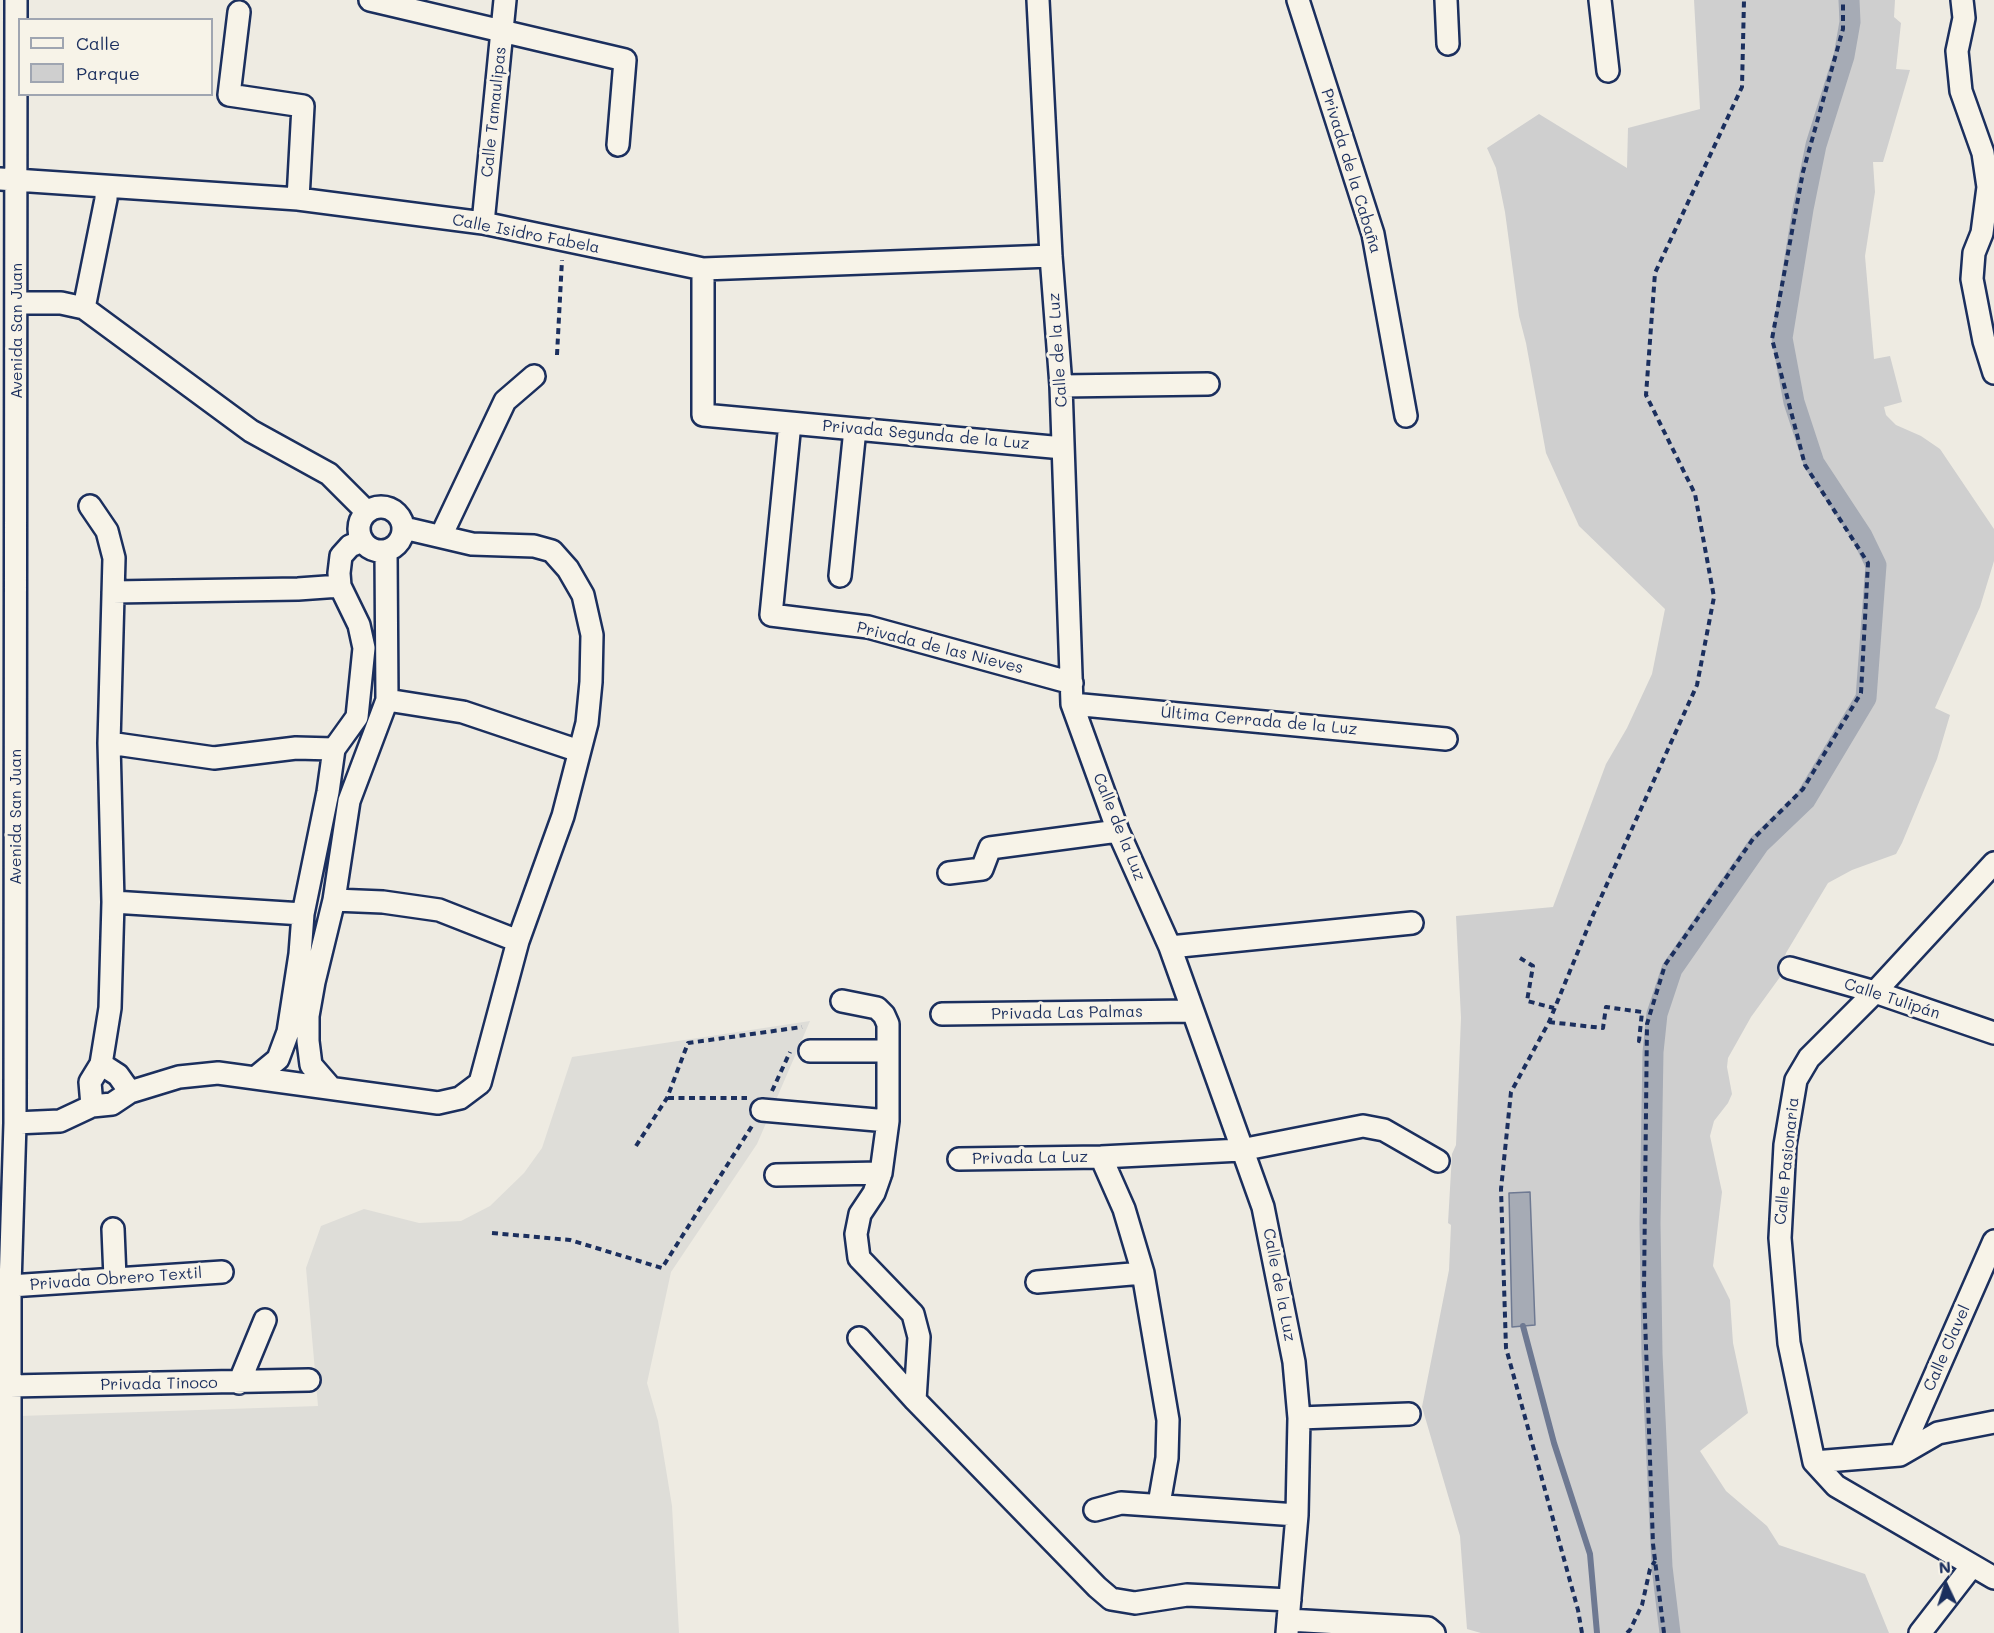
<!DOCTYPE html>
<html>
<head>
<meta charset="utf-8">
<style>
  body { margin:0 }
  #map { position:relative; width:1994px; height:1633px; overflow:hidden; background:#eeebe2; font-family:Mali,sans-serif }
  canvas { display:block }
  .legend { position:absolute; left:18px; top:18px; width:195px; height:78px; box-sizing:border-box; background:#f7f3e8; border:2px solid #9fa5b1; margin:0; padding:8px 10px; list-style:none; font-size:18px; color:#1b2f5e }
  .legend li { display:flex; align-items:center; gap:12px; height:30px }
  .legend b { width:30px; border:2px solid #9fa5b1 }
  .north { position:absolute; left:1916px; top:1555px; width:60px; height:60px; -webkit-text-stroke:4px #f7f3e8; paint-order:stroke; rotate:356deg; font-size:16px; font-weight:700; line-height:24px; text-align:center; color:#1b2f5e }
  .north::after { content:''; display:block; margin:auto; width:21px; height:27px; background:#1b2f5e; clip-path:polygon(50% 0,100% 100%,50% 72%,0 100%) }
</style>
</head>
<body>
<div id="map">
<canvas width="1994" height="1633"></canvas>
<ul class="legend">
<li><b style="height:8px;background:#f7f3e8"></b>Calle</li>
<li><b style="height:16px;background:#cfcfcf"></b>Parque</li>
</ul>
<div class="north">N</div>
</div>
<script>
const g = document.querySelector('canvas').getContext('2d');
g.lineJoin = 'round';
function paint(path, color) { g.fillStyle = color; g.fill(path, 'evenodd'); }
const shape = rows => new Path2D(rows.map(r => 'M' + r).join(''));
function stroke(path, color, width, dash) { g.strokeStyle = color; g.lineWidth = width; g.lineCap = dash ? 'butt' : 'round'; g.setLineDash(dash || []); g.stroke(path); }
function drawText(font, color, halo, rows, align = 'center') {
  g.font = font + ' Mali,sans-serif'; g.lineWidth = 6; g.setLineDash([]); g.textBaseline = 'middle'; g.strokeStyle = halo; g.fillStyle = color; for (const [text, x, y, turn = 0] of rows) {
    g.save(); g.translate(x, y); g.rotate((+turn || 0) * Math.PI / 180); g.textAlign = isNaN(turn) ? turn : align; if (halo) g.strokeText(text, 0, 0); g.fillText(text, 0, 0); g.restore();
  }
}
paint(shape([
  [810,1021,757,1144,671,1272,647,1383,658,1421,672,1506,679,1633,19,1633,20,1416,318,1406,306,1268,321,1226,364,1209,419,1223,461,1221,490,1206,524,1173,542,1148,572,1057]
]), '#deddd8');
paint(shape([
  [1694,0,1895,0,1894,17,1901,23,1896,69,1910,70,1883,162,1873,162,1875,192,1865,256,1874,359,1890,356,1902,402,1884,407,1886,415,1896,425,1921,436,1940,449,1994,529,1994,561,1980,607,1935,708,1950,715,1937,759,1902,843,1896,854,1852,870,1828,883,1786,953,1780,977,1751,1017,1728,1058,1727,1067,1732,1094,1728,1103,1714,1121,1710,1136,1722,1192,1713,1266,1730,1300,1733,1343,1748,1413,1700,1451,1726,1491,1767,1526,1779,1545,1865,1574,1889,1633,1481,1633,1467,1629,1460,1536,1422,1407,1449,1270,1451,1225,1448,1223,1452,1154,1456,1145,1461,1018,1456,916,1553,907,1606,764,1627,728,1652,674,1665,609,1579,526,1546,453,1526,343,1519,316,1505,212,1496,168,1487,148,1539,114,1627,168,1628,128,1700,109]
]), '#cfcfcf');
const water = shape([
  [1530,1192,1535,1325,1512,1327,1509,1193,1530,1192]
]);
paint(water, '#a6abb5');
stroke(water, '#6e7992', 1.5);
stroke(shape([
  [1523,1326,1554,1443,1590,1554,1597,1633]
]), '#6e7992', 6);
stroke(shape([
  [1670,1633,1662,1567,1652,1354,1650,1223,1653,1052,1657,1014,1672,969,1759,844,1805,800,1866,698,1876,565,1862,536,1814,463,1794,402,1782,338,1803,209,1816,145,1844,56,1850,22,1849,0]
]), '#a6abb5', 21);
const minor = shape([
  [370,0,625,60,618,145],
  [1038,0,1051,256,1061,386,1072,704,1118,831,1170,947,1263,1207,1294,1362,1299,1418,1297,1515,1287,1633],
  [1298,0,1373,234,1406,416],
  [1446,0,1448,44],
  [1600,0,1608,71],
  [1962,0,1964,18,1957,51,1961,91,1983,153,1988,187,1982,233,1974,253,1972,279,1984,341,1994,373],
  [239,12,229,95,303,106,298,199],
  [0,179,298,199,483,223,703,269,1051,256],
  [483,223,505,0],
  [703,269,703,415,1063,448],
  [17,303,61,303,84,308,251,431,329,474,367,512],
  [84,308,106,199,106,187],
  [1061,386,1208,384],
  [790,423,771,615,868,627,1072,683],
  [90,506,107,531,114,558,109,743,113,902,110,1008,101,1064,90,1082,92,1106],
  '359 529a22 22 0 1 1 44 0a22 22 0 1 1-44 0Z',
  [441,536,505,401,534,376],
  [840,576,855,429],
  [113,592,298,589,340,586],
  [387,700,463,712,579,751],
  [1072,704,1446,739],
  [109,743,214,758,296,748,334,749],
  [949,873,982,869,990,848,1118,831],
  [334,900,383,902,439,910,518,941],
  [113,902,303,914],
  [1170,947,1412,923],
  [1790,968,1875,992,1994,1033],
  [842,1001,877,1008,884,1015,888,1024,888,1121,881,1173,874,1193,860,1214,856,1234,859,1258,913,1314,919,1337,915,1400],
  [942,1014,1192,1011],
  [810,1051,888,1051],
  [101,1064,118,1075,130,1092],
  [255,1078,278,1059,288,1032,300,954,303,914,328,792,334,749,357,717,364,648,359,625,340,586,339,573,341,556,350,546,362,541],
  [331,1088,311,1065,308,1041,308,1016,314,982,334,900,349,801,387,700,386,551],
  [762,1110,888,1121],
  [15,1123,60,1121,92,1106,112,1104,130,1092,179,1077,218,1073,438,1103,460,1098,480,1083,518,941,563,816,587,723,591,682,592,635,583,595,568,569,552,551,534,546,472,544,404,528],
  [1101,1157,1124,1209,1143,1273,1168,1420,1167,1458,1159,1504],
  [959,1159,1101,1157,1241,1150,1363,1126,1384,1130,1438,1161],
  [776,1175,881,1173],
  [113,1229,115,1278],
  [1037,1282,1143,1273],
  [10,1286,222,1272],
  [859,1338,915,1400,1097,1587,1111,1599,1135,1603,1187,1595,1290,1600],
  [239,1383,265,1320],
  [10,1386,309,1380],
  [1299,1418,1409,1414],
  [1900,1455,1994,1241],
  [1814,1462,1789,1343,1780,1238,1785,1145,1796,1080,1809,1058,1875,992,1994,863],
  [1814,1462,1836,1486,1994,1578],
  [1814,1462,1900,1455,1938,1433,1994,1422],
  [1095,1510,1121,1503,1297,1515],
  [1288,1620,1428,1628,1434,1633],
  [10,1633,10,1286,15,1123,16,0],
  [1920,1633,1972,1566]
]);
stroke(minor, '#1b2f5e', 26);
stroke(shape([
  [557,355,562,260],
  [1520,958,1533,966,1527,1001,1554,1008],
  [1549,1022,1603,1028,1606,1007,1642,1012,1639,1041,1646,1042],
  [772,1091,790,1052],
  [668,1098,747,1098],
  [636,1146,667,1098,688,1043,802,1027],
  [492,1233,570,1240,662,1268,752,1126],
  [1582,1633,1578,1610,1506,1348,1501,1189,1511,1092,1549,1022,1593,915,1697,685,1714,597,1695,494,1646,395,1655,273,1742,87,1744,0],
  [1627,1633,1630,1630,1642,1605,1650,1569,1655,1561],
  [1664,1633,1653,1544,1644,1290,1647,1024,1665,965,1753,839,1803,789,1861,693,1868,563,1805,465,1772,339,1803,172,1843,29,1843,0]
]), '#1b2f5e', 4, [6, 4.5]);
stroke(minor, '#f7f3e8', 21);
drawText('16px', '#1b2f5e', '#f7f3e8', [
  ["Calle Tamaulipas",494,112,-84],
  ["Privada de la Cabaña",1351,171,73],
  ["Calle Isidro Fabela",526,234,11],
  ["Avenida San Juan",17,331,-90],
  ["Calle de la Luz",1058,350,-94],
  ["Privada Segunda de la Luz",926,435,5],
  ["Privada de las Nieves",940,648,14],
  ["Última Cerrada de la Luz",1259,721,5],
  ["Avenida San Juan",16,817,-90],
  ["Calle de la Luz",1119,827,68],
  ["Calle Tulipán",1892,999,18],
  ["Privada Las Palmas",1067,1013,-1],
  ["Privada La Luz",1030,1158,-1],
  ["Calle Pasionaria",1787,1161,-84],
  ["Privada Obrero Textil",116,1279,-4],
  ["Calle de la Luz",1279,1285,79],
  ["Calle Clavel",1947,1348,-66],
  ["Privada Tinoco",159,1384,-1]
]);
</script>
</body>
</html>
